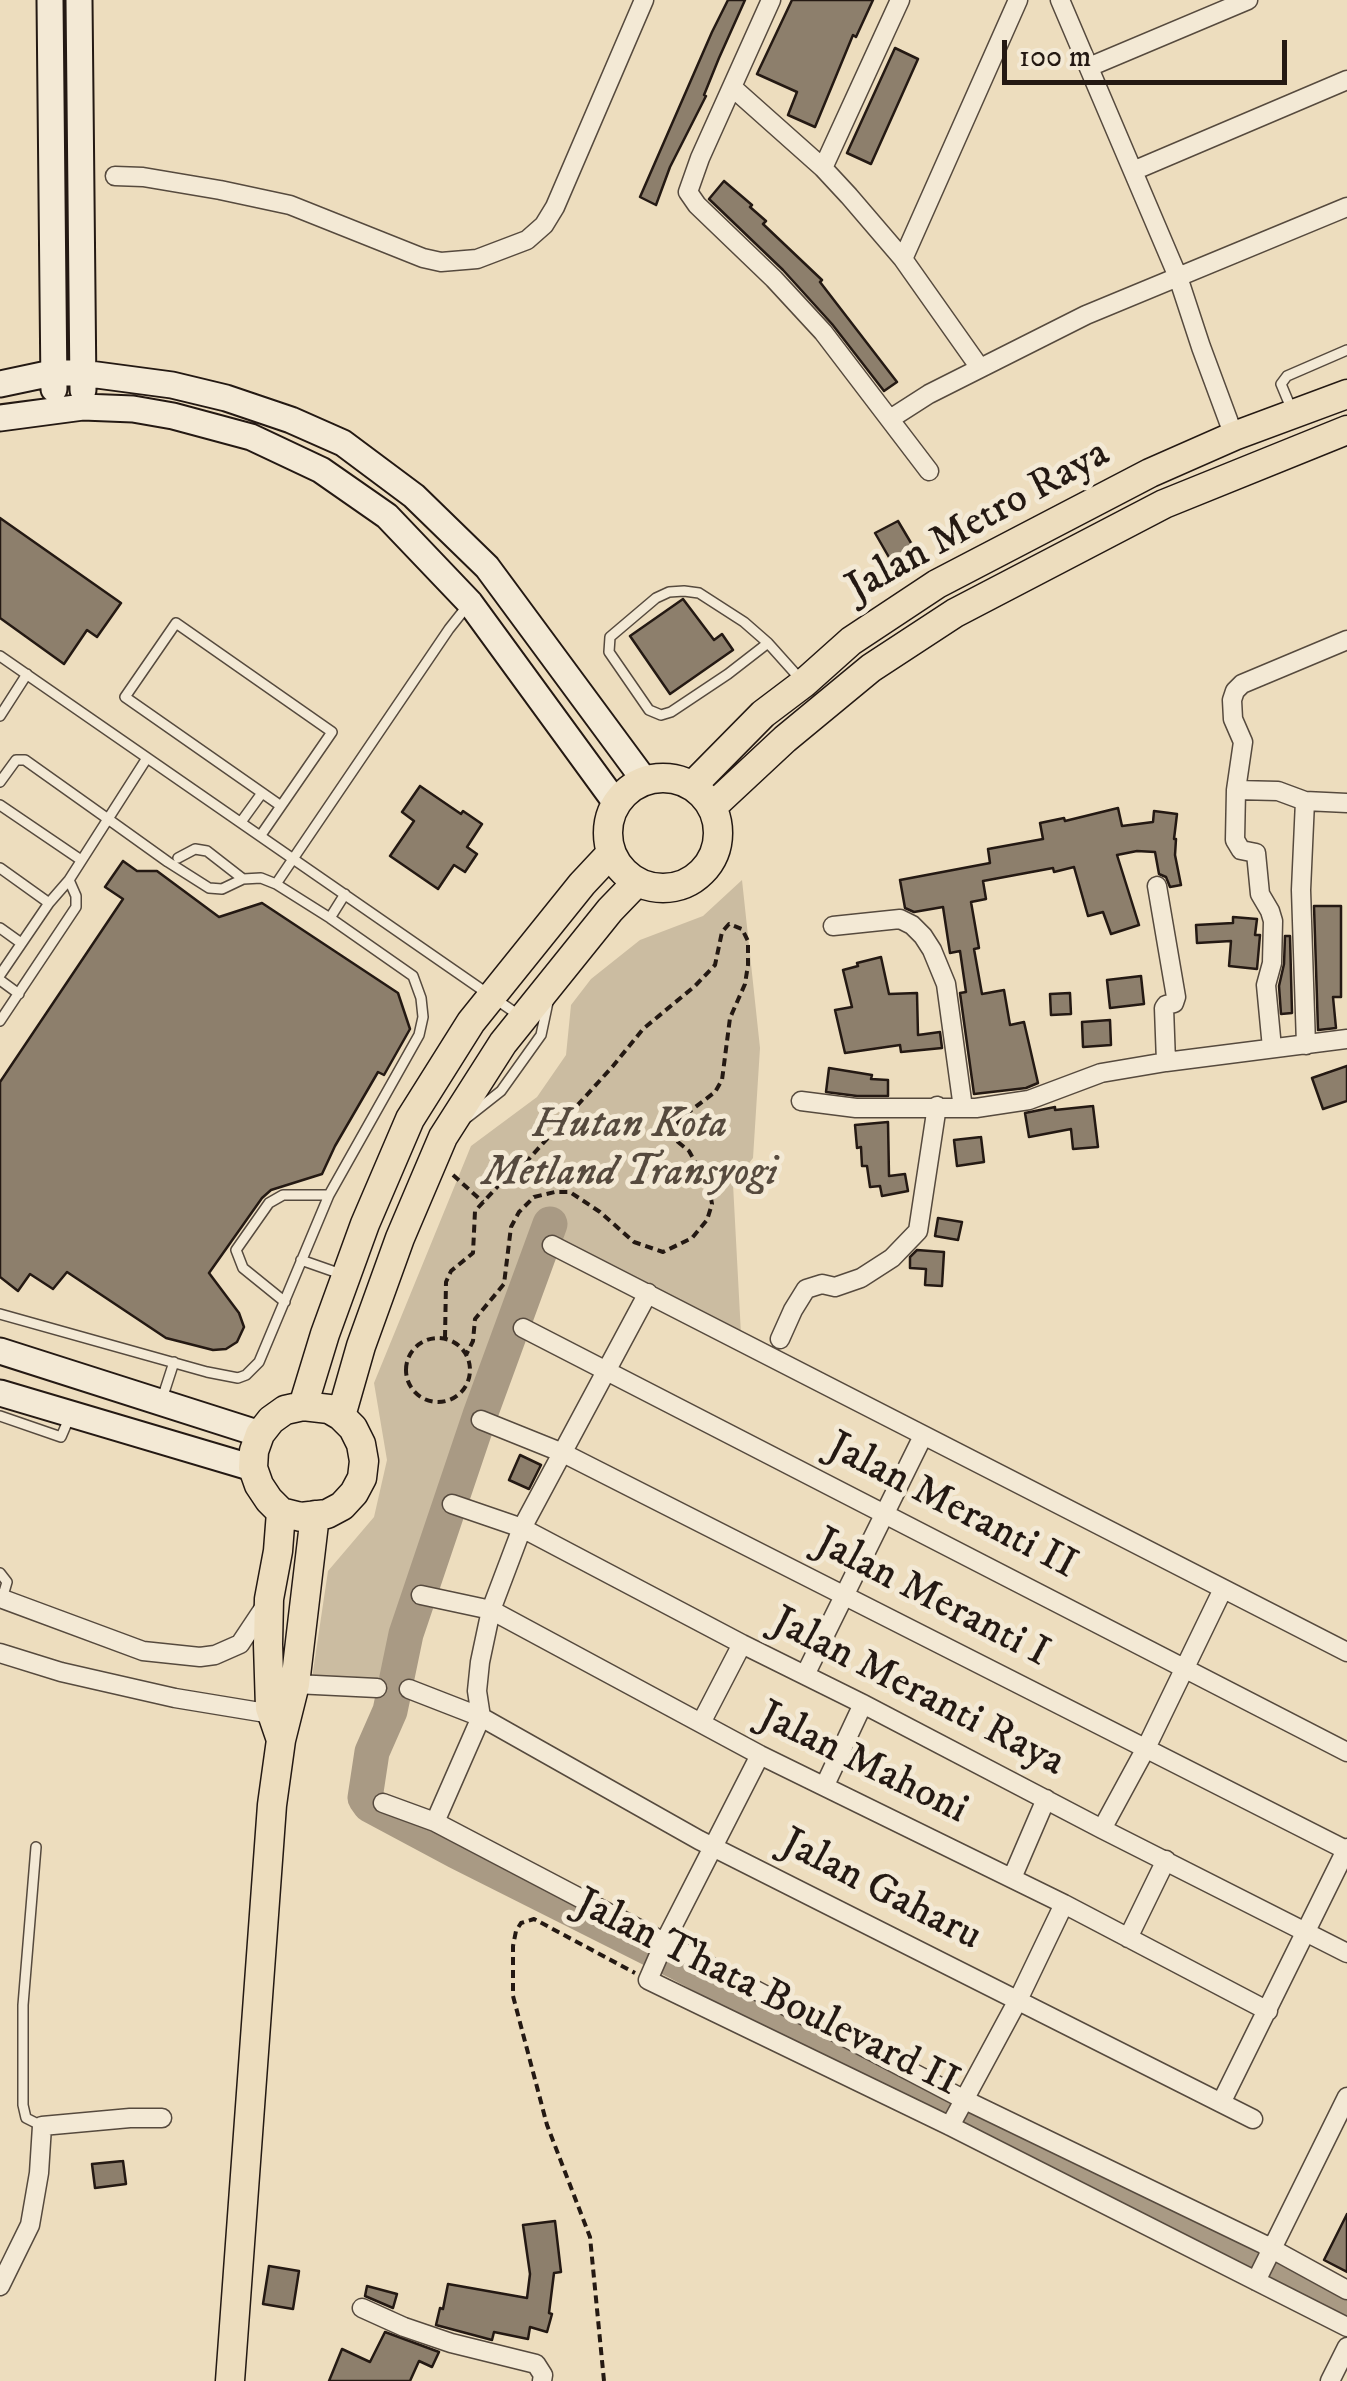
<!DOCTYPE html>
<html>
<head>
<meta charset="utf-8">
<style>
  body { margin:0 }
  #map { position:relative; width:1347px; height:2381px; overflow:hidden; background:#edddbe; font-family:"IM FELL DW Pica",serif }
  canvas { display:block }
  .scale { position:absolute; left:1002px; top:40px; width:285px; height:45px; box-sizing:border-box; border:5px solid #241913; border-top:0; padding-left:12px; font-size:30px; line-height:35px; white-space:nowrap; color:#241913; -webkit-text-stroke:8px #f3e9d5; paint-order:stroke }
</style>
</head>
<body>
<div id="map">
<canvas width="1347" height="2381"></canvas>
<div class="scale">100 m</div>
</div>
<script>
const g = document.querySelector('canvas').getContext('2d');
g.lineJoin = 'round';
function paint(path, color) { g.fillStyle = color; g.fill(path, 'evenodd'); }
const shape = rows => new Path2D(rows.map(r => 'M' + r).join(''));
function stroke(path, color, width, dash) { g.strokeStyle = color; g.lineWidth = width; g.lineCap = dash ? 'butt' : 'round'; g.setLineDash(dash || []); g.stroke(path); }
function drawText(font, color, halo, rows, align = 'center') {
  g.font = font + ' "IM FELL DW Pica",serif'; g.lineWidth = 10; g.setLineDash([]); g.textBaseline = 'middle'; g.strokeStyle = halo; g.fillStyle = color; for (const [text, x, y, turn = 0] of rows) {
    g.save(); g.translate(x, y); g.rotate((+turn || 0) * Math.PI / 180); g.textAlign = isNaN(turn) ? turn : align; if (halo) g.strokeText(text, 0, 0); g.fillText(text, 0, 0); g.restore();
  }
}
paint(shape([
  [742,880,760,1048,753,1158,733,1184,741,1334,533,1226,391,1685,312,1678,328,1571,374,1517,387,1460,374,1383,471,1146,537,1097,566,1055,571,1005,591,979,640,940,703,916]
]), '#cbbca1');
stroke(shape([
  [550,1224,480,1415,406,1634,390,1711,372,1752,365,1798,370,1805,456,1851,677,1962,972,2119,1347,2306]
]), '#a99a84', 35);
const building = shape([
  [728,0,745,0,719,58,704,95,706,96,670,167,656,205,640,197,712,32,728,0],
  [792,0,873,0,856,37,853,35,815,127,788,115,797,92,757,74,792,0],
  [895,48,918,59,871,164,847,153,895,48],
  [724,181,752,205,750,207,766,221,763,224,822,280,820,282,897,382,884,391,832,324,783,270,709,199,724,181],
  [0,518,121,603,97,637,87,630,64,664,0,618,0,518],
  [898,521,917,553,894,566,875,533,898,521],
  [683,599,714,640,722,634,733,650,670,694,630,636,683,599],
  [420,786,461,814,463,811,482,824,467,847,477,854,465,872,454,865,438,889,390,856,414,821,402,812,420,786],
  [1118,808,1122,826,1153,822,1154,811,1177,814,1174,839,1176,839,1175,855,1181,885,1170,887,1166,877,1159,874,1155,852,1137,851,1117,855,1139,925,1111,934,1103,912,1088,916,1074,867,1054,872,1053,868,983,881,986,899,971,902,979,948,974,949,982,994,1004,990,1010,1025,1024,1022,1038,1083,1026,1088,974,1094,960,993,966,992,960,951,950,953,943,907,914,912,905,908,900,880,990,863,988,849,1043,839,1040,823,1064,818,1065,821,1118,808],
  [123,861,137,871,157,871,219,917,262,903,398,993,410,1029,384,1075,378,1072,335,1146,322,1174,271,1190,262,1198,209,1273,239,1313,244,1327,237,1342,226,1349,213,1350,166,1338,67,1272,53,1289,30,1274,18,1291,0,1277,0,1082,123,899,105,887,123,861],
  [1314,906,1341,906,1341,997,1333,997,1336,1028,1318,1030,1314,906],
  [1233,917,1257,919,1255,935,1260,935,1257,969,1229,966,1231,941,1197,943,1196,925,1233,923,1233,917],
  [1285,936,1290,936,1292,1013,1281,1014,1279,986,1284,964,1285,936],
  [881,957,889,994,917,993,918,1035,940,1032,942,1048,901,1052,900,1045,845,1053,835,1010,852,1007,843,970,858,966,857,963,881,957],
  [1141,976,1144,1004,1110,1008,1107,980,1141,976],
  [1070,993,1071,1014,1051,1015,1050,994,1070,993],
  [1110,1020,1111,1045,1083,1047,1082,1022,1110,1020],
  [1347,1066,1347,1101,1323,1109,1312,1078,1347,1066],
  [829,1068,872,1075,871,1079,888,1080,888,1096,857,1096,826,1092,829,1068],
  [1093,1106,1098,1147,1073,1149,1071,1129,1029,1137,1025,1113,1055,1107,1055,1110,1093,1106],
  [888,1122,889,1176,905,1174,908,1191,882,1196,880,1186,870,1187,867,1166,862,1166,861,1147,857,1148,855,1125,888,1122],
  [981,1137,984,1162,957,1166,954,1140,981,1137],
  [938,1218,962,1222,958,1240,935,1236,938,1218],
  [917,1250,944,1252,942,1286,925,1285,926,1269,910,1268,910,1257,917,1250],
  [520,1455,541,1465,529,1489,509,1480,520,1455],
  [123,2161,126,2184,95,2188,92,2164,123,2161],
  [1347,2214,1347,2272,1324,2260,1347,2214],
  [555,2221,561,2272,554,2273,549,2313,552,2314,547,2332,530,2327,528,2339,494,2332,492,2340,436,2325,440,2308,443,2309,448,2284,527,2298,530,2274,523,2225,555,2221],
  [269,2266,299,2271,293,2309,263,2304,269,2266],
  [367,2286,397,2294,393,2308,365,2296,367,2286],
  [385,2332,439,2352,432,2367,419,2361,410,2381,329,2381,342,2349,370,2362,385,2332]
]);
paint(building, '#8d7f6c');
stroke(building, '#241913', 2.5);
const lane = shape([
  [1291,408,1281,384,1287,376,1347,350],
  [176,623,332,732,281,806,125,697,176,623],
  [768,643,744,622,699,593,684,591,669,592,656,598,610,637,609,652,649,710,661,715,671,712,728,674,768,643,802,681],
  [0,656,520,1016],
  [0,716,27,674],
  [0,782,16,760,25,760,108,819,69,880,49,903,0,975],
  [0,805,81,860],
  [241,822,262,793],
  [261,835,281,806],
  [178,858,195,849,207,851,243,879],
  [0,868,49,903],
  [276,884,449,629,468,605],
  [330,918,345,894],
  [0,928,21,943],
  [0,980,19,994],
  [0,1021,76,907,76,896,69,880],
  [468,1117,501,1091,541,1035,548,1002],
  [301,1260,341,1274],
  [285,1302,243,1268,236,1250,269,1203,283,1195,329,1195],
  [0,1314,207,1372,238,1378,246,1375,259,1362,329,1195,419,1035,423,1017,421,998,413,976,330,918,276,884,261,878,243,879,222,889,209,888,168,862,108,819,147,758],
  [161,1402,174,1362],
  [0,1416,61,1437,70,1416],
  [0,1573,7,1582,2,1599],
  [36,1847,23,2005,23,2105,26,2118,42,2126]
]);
const street = shape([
  [771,0,700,158,688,192,697,205,774,279,823,332,929,471],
  [1060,0,1178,277,1201,347,1234,436],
  [1089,67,1248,0],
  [732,87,823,168,849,196,903,259,980,368],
  [823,168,900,0],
  [1133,171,1347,80],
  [115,176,143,177,220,190,290,205,423,258,441,262,477,259,527,240,544,225,555,207,644,0],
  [903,259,1018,0],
  [890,419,929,394,1086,315,1347,207],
  [1236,790,1278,791,1305,801,1347,803],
  [1305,801,1301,890,1306,1045],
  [1157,886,1176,997,1174,1003,1166,1005,1164,1008,1166,1062],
  [833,926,900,919,912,925,923,936,932,950,946,984,963,1108],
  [1272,1048,1266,985,1272,963,1273,921,1270,911,1260,894,1256,853,1241,850,1235,840,1236,790,1243,742,1233,719,1232,700,1235,691,1242,684,1347,640],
  [801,1101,856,1108,976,1108,1029,1100,1101,1073,1166,1062,1347,1039],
  [552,1245,1347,1652],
  [523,1328,1347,1752],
  [780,1339,793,1310,806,1289,822,1284,835,1287,861,1278,892,1258,918,1231,937,1106],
  [481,1420,563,1453,1346,1850],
  [452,1504,522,1528,742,1644,863,1704,1102,1829,1347,1953],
  [421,1595,491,1610,760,1755,1064,1904,1268,2011],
  [0,1598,143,1651,200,1657,215,1655,240,1644,266,1605],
  [0,1653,61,1672,175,1698,278,1715],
  [805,1675,923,1436],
  [295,1684,377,1688],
  [409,1689,481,1717,699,1840,1253,2119],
  [701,1723,742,1644],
  [760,1755,665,1941,648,1980,950,2126,1347,2327],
  [825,1785,863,1704],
  [383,1803,435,1822,965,2100,1263,2244,1347,2290],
  [435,1822,481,1717,477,1691,480,1662,491,1610,522,1528,648,1293],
  [1102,1829,1146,1748,1223,1589],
  [1012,1878,1046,1799],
  [1128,1938,1166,1860],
  [1221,2103,1347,1848],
  [950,2126,1018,2000,1064,1904],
  [1256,2281,1347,2097],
  [0,2286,30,2225,39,2173,42,2126,130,2118,162,2118],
  [362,2308,404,2327,451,2343,536,2364,543,2375,542,2381],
  [1330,2381,1347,2347]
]);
const secondary = shape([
  [50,0,54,389],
  [79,0,83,390],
  [0,384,52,373,82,373,172,385,226,398,291,420,343,443,414,496,487,567,645,781],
  [0,418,83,407,133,409,173,416,251,437,321,470,387,516,470,603,616,803],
  [0,1351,260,1434],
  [0,1393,253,1468]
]);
const primary = shape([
  '608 833a55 55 0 1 1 110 0a55 55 0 1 1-110 0Z',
  [692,786,763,714,804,683,851,641,937,584,1150,473,1234,436,1347,394],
  [712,807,785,739,871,668,955,613,1164,504,1347,430],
  [303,1406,325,1334,365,1224,410,1119,471,1022,582,884,611,853],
  [303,1406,329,1409,341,1416,353,1428,361,1444,364,1461,362,1478,354,1493,342,1506,327,1514,301,1517,281,1512,269,1500,259,1485,253,1468,254,1451,260,1434,271,1420,285,1410,303,1406],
  [341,1416,361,1346,400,1238,443,1137,503,1043,610,910,637,882],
  [281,1740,270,1708,268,1644,269,1599,278,1551,281,1512],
  [230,2381,272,1805,281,1740,295,1684,315,1515]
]);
stroke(lane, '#564a3e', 12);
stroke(street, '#564a3e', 21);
stroke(secondary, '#241913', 29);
stroke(primary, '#241913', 31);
stroke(shape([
  [453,1175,483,1202],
  '406 1370a32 32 0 1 1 64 0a32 32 0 1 1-64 0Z',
  [445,1338,446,1282,451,1271,473,1253,475,1211,511,1172,527,1161,613,1066,643,1029,695,986,715,965,722,932,729,924,742,929,748,941,748,965,745,984,730,1018,722,1080,715,1092,685,1115,676,1125,678,1142,689,1151,709,1187,712,1204,707,1220,692,1238,663,1252,634,1242,600,1212,570,1192,555,1192,534,1197,519,1212,511,1227,504,1284,475,1319,473,1341,466,1355],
  [604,2381,590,2237,547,2125,513,1996,513,1946,516,1931,521,1923,534,1919,635,1973]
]), '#241913', 4, [8, 5]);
stroke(lane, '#f3e9d5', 9);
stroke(street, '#f3e9d5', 18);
stroke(secondary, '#f3e9d5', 25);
stroke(primary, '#edddbe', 28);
drawText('42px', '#241913', '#f3e9d5', [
  ["Jalan Metro Raya",979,523,-29],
  ["Jalan Meranti II",951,1508,27],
  ["Jalan Meranti I",931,1600,27],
  ["Jalan Meranti Raya",917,1694,27],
  ["Jalan Mahoni",862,1765,26],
  ["Jalan Gaharu",880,1892,27],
  ["Jalan Thata Boulevard II",766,1995,26]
]);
drawText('italic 42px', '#564a3e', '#f3e9d5', [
  ["Hutan Kota",630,1127],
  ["Metland Transyogi",630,1175]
]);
</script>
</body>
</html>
